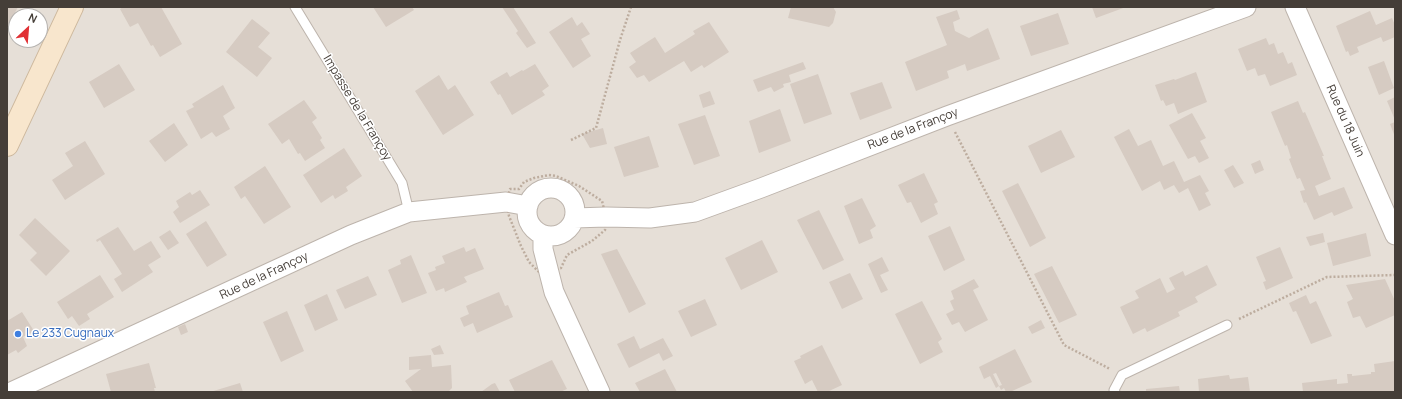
<!DOCTYPE html>
<html>
<head>
<meta charset="utf-8">
<style>
  body { margin:0 }
  #map { position:relative; width:1402px; height:399px; overflow:hidden; background:#f2eee9; font-family:Manrope,sans-serif }
  canvas { display:block }
  .frame { position:absolute; inset:0; border:8px solid #453e38; pointer-events:none }
  .north { position:absolute; left:8px; top:8px; width:40px; height:40px; box-sizing:border-box; background:#fff; border:1px solid #b5b2af; border-radius:50%; rotate:26deg; font-size:11px; font-weight:700; line-height:16px; text-align:center; color:#453e38 }
  .north::after { content:''; display:block; margin:auto; width:14px; height:18px; background:#e13135; clip-path:polygon(50% 0,100% 100%,50% 72%,0 100%) }
</style>
</head>
<body>
<div id="map">
<canvas width="1402" height="399"></canvas>
<div class="frame"></div>
<div class="north">N</div>
</div>
<script>
const g = document.querySelector('canvas').getContext('2d');
g.lineJoin = 'round';
function paint(path, color) { g.fillStyle = color; g.fill(path, 'evenodd'); }
const shape = rows => new Path2D(rows.map(r => 'M' + r).join(''));
function stroke(path, color, width, dash) { g.strokeStyle = color; g.lineWidth = width; g.lineCap = dash ? 'butt' : 'round'; g.setLineDash(dash || []); g.stroke(path); }
function drawText(font, color, halo, rows, align = 'center') {
  g.font = font + ' Manrope,sans-serif'; g.lineWidth = 3; g.setLineDash([]); g.textBaseline = 'middle'; g.strokeStyle = halo; g.fillStyle = color; for (const [text, x, y, turn = 0] of rows) {
    g.save(); g.translate(x, y); g.rotate((+turn || 0) * Math.PI / 180); g.textAlign = isNaN(turn) ? turn : align; if (halo) g.strokeText(text, 0, 0); g.fillText(text, 0, 0); g.restore();
  }
}
paint(shape([
  [7,7,1395,7,1395,392,7,392],
  [16,16,40,16,40,40,16,40]
]), '#e6dfd7');
paint(shape([
  [7,7,18,7,7,27],
  [123,7,161,7,182,44,160,57,153,45,151,46,138,23,130,27,120,9],
  [373,7,412,7,414,10,386,27],
  [502,7,513,7,536,43,527,48,516,33,518,31],
  [791,7,833,7,836,12,833,23,829,27,788,18],
  [1092,7,1126,7,1096,18],
  [957,10,960,19,953,22,955,31,969,38,988,28,1000,59,967,71,965,64,955,68,947,71,949,78,916,91,905,62,947,45,936,17],
  [1370,11,1376,25,1392,18,1395,25,1395,37,1383,42,1381,37,1357,47,1359,52,1350,56,1348,51,1346,52,1336,26],
  [1058,13,1069,44,1031,56,1020,26],
  [572,17,577,26,582,22,590,34,581,39,591,56,573,68,549,32],
  [252,19,270,33,258,47,272,58,257,77,226,52],
  [709,22,729,52,704,68,702,65,691,72,684,61,649,82,644,75,637,78,629,67,636,62,630,53,655,37,665,53,695,34,693,31],
  [1266,38,1269,45,1274,43,1278,54,1283,52,1288,64,1292,62,1297,75,1270,86,1265,74,1258,76,1255,68,1247,71,1238,49],
  [1384,61,1394,88,1379,95,1368,67],
  [803,62,806,69,789,75,791,82,783,84,784,87,774,92,771,87,758,92,753,80],
  [119,64,135,90,104,108,89,82],
  [535,64,549,86,542,91,545,95,512,115,500,94,498,95,490,82,507,72,510,77,522,70,523,71],
  [1196,72,1207,102,1178,114,1174,103,1166,106,1163,100,1161,101,1155,85,1174,79,1175,80],
  [818,74,832,114,804,124,790,84],
  [439,75,448,90,455,85,474,115,443,135,415,91],
  [882,82,892,108,860,120,850,93],
  [223,85,235,108,223,116,230,129,216,137,212,132,201,139,186,111,194,107,192,104],
  [710,91,715,104,703,108,699,95],
  [1395,97,1395,120,1387,101],
  [304,100,317,118,312,122,322,138,320,140,325,148,305,161,300,153,298,154,289,139,282,144,268,124],
  [1298,101,1303,113,1305,112,1324,156,1322,156,1331,179,1315,186,1319,196,1344,187,1353,208,1334,216,1332,212,1314,220,1306,202,1304,203,1300,191,1305,190,1300,178,1297,179,1289,159,1291,158,1287,145,1285,146,1271,112],
  [780,109,791,141,759,153,749,121],
  [1192,113,1206,138,1200,141,1209,158,1199,163,1195,156,1188,159,1169,125],
  [705,115,720,156,694,165,678,124],
  [1395,122,1395,137,1390,124],
  [174,123,188,145,165,162,149,141],
  [603,128,607,144,590,148,582,134],
  [1129,129,1138,146,1151,140,1163,166,1174,161,1184,182,1200,175,1209,191,1205,193,1211,205,1199,211,1188,188,1179,193,1174,185,1164,190,1160,181,1142,191,1114,137],
  [1061,130,1075,157,1041,173,1028,146],
  [649,136,659,167,624,177,614,147],
  [85,141,105,174,65,200,52,180,73,166,65,153],
  [344,148,362,176,346,187,348,191,335,199,333,195,321,203,303,175],
  [1260,160,1264,170,1255,174,1251,164],
  [1233,165,1244,183,1234,188,1224,170],
  [265,166,291,207,264,224,245,196,241,199,234,187],
  [924,173,938,202,934,204,938,214,921,223,911,202,907,203,898,185],
  [1018,183,1046,238,1030,247,1002,191],
  [200,190,210,205,180,223,173,212,179,207,176,201,190,192,192,195],
  [862,198,876,226,870,230,873,238,859,244,844,206],
  [819,210,844,260,823,270,797,220],
  [35,218,70,251,46,276,30,260,37,253,19,235],
  [206,221,227,255,207,267,186,234],
  [950,226,965,260,944,271,928,236],
  [118,227,134,251,151,241,161,257,148,265,153,272,122,292,114,279,122,274,100,240,97,242,96,240],
  [170,230,179,243,168,250,159,237],
  [1323,233,1325,242,1310,246,1306,237],
  [1366,233,1371,256,1333,266,1327,243],
  [762,240,778,272,741,290,725,258],
  [464,247,466,252,475,248,484,269,464,277,467,282,445,292,444,288,436,291,428,273,436,270,435,267,445,263,442,256],
  [1280,247,1293,278,1266,290,1263,282,1266,281,1256,257],
  [617,249,646,304,629,313,601,254],
  [411,255,427,293,402,303,388,270,401,264,400,260],
  [882,257,889,271,880,275,888,290,881,293,868,264],
  [1207,265,1217,285,1195,297,1198,302,1178,312,1180,316,1147,332,1145,328,1133,334,1120,307,1139,298,1135,291,1160,278,1167,293,1175,289,1169,278,1183,271,1185,276],
  [1052,266,1077,315,1059,323,1034,274],
  [850,273,863,299,842,309,829,282],
  [100,275,114,297,87,314,90,319,79,326,72,316,68,319,57,302],
  [368,276,377,295,345,309,336,290],
  [974,279,979,287,973,290,988,320,965,332,959,322,952,325,946,314,954,310,950,301,954,299,951,291],
  [1385,279,1395,301,1395,315,1366,328,1360,316,1353,318,1347,302,1353,299,1346,285],
  [499,292,505,306,508,305,513,317,477,333,473,323,464,327,460,318,469,314,466,306],
  [327,294,338,320,315,331,304,305],
  [1306,295,1310,304,1316,301,1332,336,1311,344,1296,311,1293,312,1289,303],
  [705,299,717,325,691,337,678,311],
  [922,301,942,339,938,342,943,352,920,364,895,314],
  [287,311,304,351,281,362,263,322],
  [22,312,34,331,23,337,27,346,18,353,16,350,7,355,7,321],
  [1041,320,1045,328,1032,334,1028,327],
  [185,324,188,332,181,335,178,327],
  [634,336,640,349,663,338,673,356,663,361,659,353,629,368,617,344],
  [440,345,444,354,434,355,431,349],
  [822,345,842,385,827,392,818,392,812,380,805,384,794,361,801,358,800,356],
  [1015,349,1032,382,1010,392,1006,392,1004,388,1001,390,999,386,996,388,990,376,984,379,979,367],
  [996,373,1002,385,999,386,993,374],
  [431,355,432,367,451,365,452,388,448,392,413,392,405,381,421,369,409,370,409,357],
  [552,360,567,389,560,392,515,392,509,380],
  [1395,361,1395,392,1303,392,1302,383,1337,379,1337,384,1348,383,1347,374,1352,374,1352,376,1371,374,1371,372,1375,372,1374,364],
  [149,363,156,388,154,388,155,392,111,392,106,374],
  [665,369,677,392,640,392,635,383],
  [1229,375,1230,379,1248,377,1250,392,1199,392,1198,379],
  [240,383,243,392,210,392],
  [495,383,500,392,481,392,492,384],
  [1179,386,1180,392,1146,392,1146,389]
]), '#d6cbc2');
const lane = shape([
  [295,7,402,183,409,212],
  [1115,392,1114,390,1122,375,1227,325]
]);
const street = shape([
  [1295,7,1395,235],
  '527 212a24 24 0 1 1 48 0a24 24 0 1 1-48 0Z',
  [574,218,606,217,650,218,695,212,761,188,947,116,1246,7],
  [543,235,543,249,554,292,600,392],
  [11,392,351,235,409,212,506,202,528,206]
]);
const secondary = shape([
  [7,145,72,7]
]);
stroke(lane, '#bdb4ac', 11);
stroke(street, '#bdb4ac', 21);
stroke(secondary, '#cdb89d', 24);
stroke(shape([
  [955,132,1064,345,1110,369],
  [571,140,596,128,620,40,631,7],
  [549,175,556,176,579,186,602,201,606,217,605,230,592,241,567,255,561,268,540,273,529,262,521,246,509,216,506,202,510,189,519,189,524,182,534,178,549,175],
  [1239,319,1327,277,1395,275]
]), '#bdad9f', 2.5, [2, 2]);
stroke(lane, '#fff', 9);
stroke(street, '#fff', 19);
stroke(secondary, '#f8e6cd', 22);
for (const [x, y, r, color] of [
  [18,334,4,"#3f7fe0"]
]) { const dot = new Path2D(); dot.arc(x, y, r, 0, 2 * Math.PI); g.fillStyle = color; g.fill(dot); stroke(dot, '#fff', 1.5); }
drawText('12px', '#453e38', '#fff', [
  ["Impasse de la Françoy",357,108,59],
  ["Rue du 18 Juin",1345,121,66],
  ["Rue de la Françoy",913,129,-21],
  ["Rue de la Françoy",264,276,-25]
]);
drawText('12px', '#366cbe', '#fff', [
  ["Le 233 Cugnaux",26,334]
], 'left');
</script>
</body>
</html>
